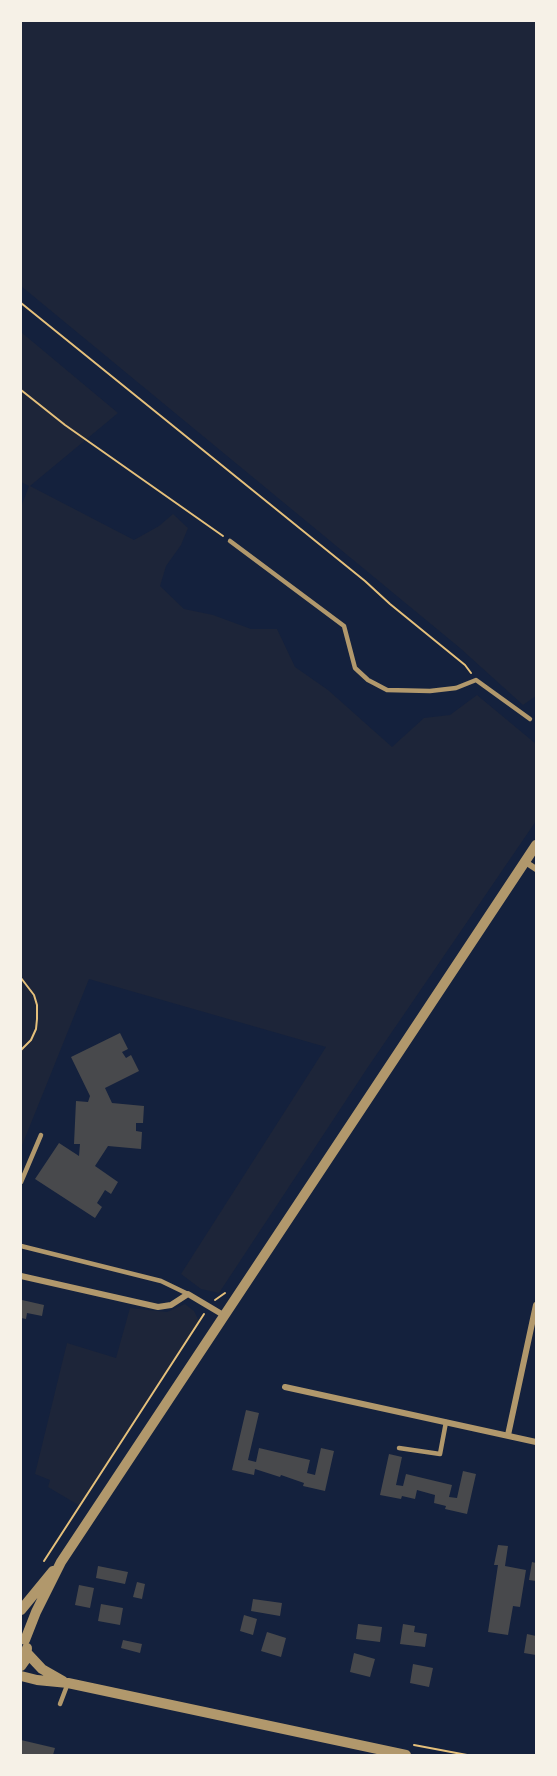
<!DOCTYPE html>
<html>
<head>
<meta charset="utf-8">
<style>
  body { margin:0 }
  #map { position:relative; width:557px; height:1776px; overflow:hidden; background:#14213d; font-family:Merriweather,serif }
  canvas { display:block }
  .frame { position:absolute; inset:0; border:22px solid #f6f1e7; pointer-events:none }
</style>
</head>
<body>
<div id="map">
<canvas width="557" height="1776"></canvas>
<div class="frame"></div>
</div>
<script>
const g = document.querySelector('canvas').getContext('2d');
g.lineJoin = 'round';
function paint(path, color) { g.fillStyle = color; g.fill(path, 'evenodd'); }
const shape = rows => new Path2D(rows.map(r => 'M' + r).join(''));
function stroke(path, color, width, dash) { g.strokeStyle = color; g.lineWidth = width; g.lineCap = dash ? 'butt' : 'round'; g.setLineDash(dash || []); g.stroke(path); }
paint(shape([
  [21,21,536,21,536,696,523,705,460,648,21,286],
  [21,332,118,413,30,486,134,540,159,526,173,514,188,528,181,545,166,566,160,586,184,609,213,615,251,629,277,629,295,667,328,690,392,747,424,718,450,715,477,695,536,744,536,821,368,1067,219,1293,201,1289,181,1274,326,1047,89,979,21,1148,21,507,29,486,21,482],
  [185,1304,194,1311,199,1321,80,1506,48,1487,50,1480,35,1474,67,1343,116,1358,130,1308,167,1312]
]), '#1d2539');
paint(shape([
  [120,1033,128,1049,122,1052,126,1058,131,1055,139,1071,105,1088,112,1103,144,1106,143,1123,136,1123,136,1131,142,1132,141,1149,108,1146,95,1166,118,1182,111,1194,105,1190,97,1203,102,1207,95,1218,35,1179,59,1143,79,1156,80,1144,74,1144,76,1101,88,1102,90,1096,71,1057],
  [22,1300,44,1305,42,1316,27,1313,26,1319,21,1318],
  [246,1410,259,1413,248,1460,256,1462,259,1448,310,1460,307,1473,315,1475,321,1448,334,1451,325,1491,303,1486,304,1483,281,1475,280,1477,255,1469,254,1475,232,1470],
  [389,1454,402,1457,396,1485,403,1486,406,1474,452,1485,449,1497,457,1498,463,1471,476,1474,467,1514,445,1509,446,1506,434,1503,435,1495,417,1490,415,1499,402,1496,401,1499,380,1495],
  [498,1545,508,1546,505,1566,526,1570,520,1607,513,1606,508,1635,488,1632,498,1565,494,1565],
  [532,1562,536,1563,536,1581,529,1580],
  [98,1566,128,1572,125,1584,96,1578],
  [137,1582,145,1584,142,1599,133,1597],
  [79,1585,94,1588,90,1608,75,1605],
  [253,1599,282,1603,280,1616,251,1611],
  [101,1604,123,1608,120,1625,98,1621],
  [244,1615,257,1619,253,1635,240,1631],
  [358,1624,382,1627,380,1642,356,1639],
  [403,1624,415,1626,414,1632,427,1634,425,1647,400,1644],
  [267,1632,286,1638,281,1657,261,1651],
  [527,1634,536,1636,536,1655,524,1653],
  [123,1640,142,1644,140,1653,121,1648],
  [354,1653,375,1659,370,1677,350,1672],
  [413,1664,433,1668,429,1687,410,1683],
  [21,1740,55,1748,53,1755,21,1755]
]), '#48494c');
stroke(shape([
  [21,303,365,581,390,604,465,665,471,673],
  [21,390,65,425,223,536],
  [21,978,34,995,37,1005,37,1019,36,1029,31,1040,21,1050],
  [215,1300,225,1293],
  [44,1561,204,1314],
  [414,1745,467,1755]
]), '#e5c07b', 2);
stroke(shape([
  [230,541,344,626,355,668,368,680,387,690,430,691,456,688,476,680,530,719],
  [21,1182,41,1135],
  [21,1246,161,1281,188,1294],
  [399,1448,440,1454,446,1422],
  [60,1704,68,1683]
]), '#b1986c', 4.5);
stroke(shape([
  [524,861,536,869],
  [21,1276,158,1307,171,1305,188,1294,225,1316],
  [285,1387,536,1442],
  [508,1435,536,1305]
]), '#b1986c', 6);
stroke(shape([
  [21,1610,53,1571],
  [25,1640,36,1612,61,1562,536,845],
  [27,1653,42,1669,63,1681],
  [21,1666,26,1659,27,1648],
  [21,1676,37,1680,68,1683,406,1755]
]), '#b1986c', 10);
</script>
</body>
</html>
